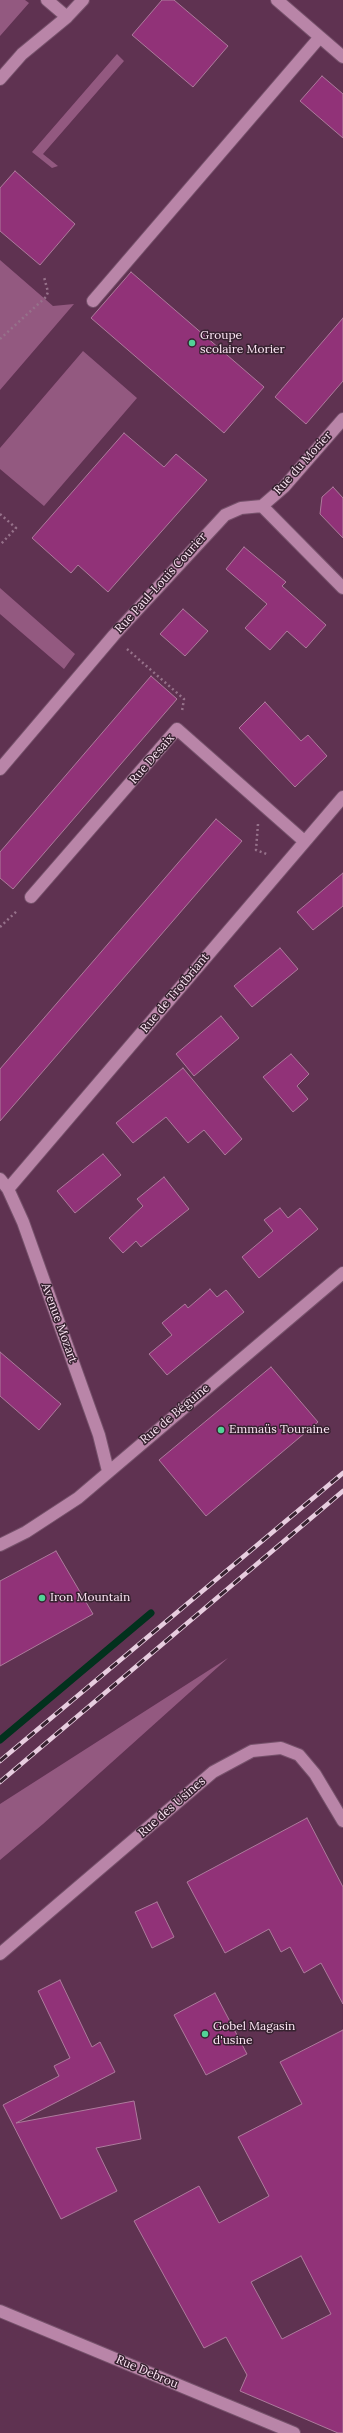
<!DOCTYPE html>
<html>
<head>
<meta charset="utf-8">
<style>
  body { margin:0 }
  canvas { display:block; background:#5f3251 }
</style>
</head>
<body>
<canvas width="343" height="2433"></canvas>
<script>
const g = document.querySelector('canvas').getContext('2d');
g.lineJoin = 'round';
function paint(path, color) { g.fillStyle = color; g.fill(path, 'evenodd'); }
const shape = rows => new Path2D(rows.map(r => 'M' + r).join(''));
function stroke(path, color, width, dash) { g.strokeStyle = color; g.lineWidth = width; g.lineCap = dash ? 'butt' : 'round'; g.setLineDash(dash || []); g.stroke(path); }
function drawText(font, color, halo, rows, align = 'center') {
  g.font = font + ' Lora,serif'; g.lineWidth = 3; g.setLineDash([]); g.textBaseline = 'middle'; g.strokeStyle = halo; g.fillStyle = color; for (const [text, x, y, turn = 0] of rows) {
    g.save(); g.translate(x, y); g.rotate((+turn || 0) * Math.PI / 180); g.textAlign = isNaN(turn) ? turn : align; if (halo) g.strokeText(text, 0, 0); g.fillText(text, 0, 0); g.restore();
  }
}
paint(shape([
  [0,0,25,0,29,3,0,36],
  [117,54,124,61,43,154,58,166,52,168,32,152],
  [0,260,53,306,74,304,0,390],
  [83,351,137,398,44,506,0,469,0,448],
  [0,588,75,654,64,669,0,614],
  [228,1658,43,1824,0,1860,0,1804]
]), '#935980');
stroke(shape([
  [0,1740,151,1613]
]), '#02311d', 7);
const building = shape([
  [162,0,174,0,228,46,193,87,132,35,162,0],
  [322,76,343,94,343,138,300,101,322,76],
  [15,171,75,224,40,265,0,231,0,188,15,171],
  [131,272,264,387,224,433,91,318,131,272],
  [343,318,343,381,306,424,275,397,343,318],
  [124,433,164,467,176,454,207,480,108,592,78,565,71,573,32,538,124,433],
  [333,487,343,498,343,538,320,514,322,497,333,487],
  [244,547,286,582,282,586,326,625,306,648,287,631,270,650,245,628,267,604,226,569,244,547],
  [183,609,208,631,185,656,160,634,183,609],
  [151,676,177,699,13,889,0,878,0,852,151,676],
  [265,702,301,741,308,735,327,756,295,787,239,728,265,702],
  [216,819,242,841,0,1121,0,1069,216,819],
  [343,873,343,906,313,930,297,912,343,873],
  [280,948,298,969,252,1007,234,986,280,948],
  [221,1016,239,1038,194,1076,176,1054,221,1016],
  [291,1054,309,1074,297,1086,308,1099,293,1112,263,1077,291,1054],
  [183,1068,242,1139,225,1155,204,1130,188,1143,166,1117,133,1143,116,1123,183,1068],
  [103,1154,121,1175,75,1213,57,1191,103,1154],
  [164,1177,189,1209,141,1247,136,1241,123,1253,109,1238,143,1206,137,1199,164,1177],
  [280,1208,288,1218,300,1208,318,1229,259,1278,242,1257,273,1231,264,1220,280,1208],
  [210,1289,217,1297,226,1290,244,1312,167,1375,149,1354,172,1335,162,1323,185,1304,188,1308,210,1289],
  [0,1352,61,1404,39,1430,0,1396,0,1352],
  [271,1367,318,1422,206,1516,159,1460,271,1367],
  [56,1551,93,1614,0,1666,0,1581,56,1551],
  [307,1818,343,1887,343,2004,321,1963,304,1973,290,1947,281,1952,269,1929,225,1953,187,1882,307,1818],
  [157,1902,174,1937,152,1948,135,1912,157,1902],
  [60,1980,92,2047,100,2042,115,2072,16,2123,134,2101,141,2139,96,2148,117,2191,61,2219,3,2105,59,2076,54,2066,70,2058,38,1991,60,1980],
  [215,1993,247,2054,206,2075,174,2015,215,1993],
  [343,2030,343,2433,338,2433,240,2391,247,2375,226,2337,204,2348,134,2221,199,2186,219,2223,269,2196,238,2137,302,2104,280,2062,343,2030],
  [301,2256,331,2314,282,2339,251,2282,301,2256]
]);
paint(building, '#913278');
stroke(building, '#ad7a9c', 1);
const minor = shape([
  [47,0,67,17],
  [277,0,343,57],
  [0,79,22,54,67,17,83,0],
  [93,301,320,37],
  [262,506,284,487,343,419],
  [0,769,114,635,225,515,241,508,262,506,343,588],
  [31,897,177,729,304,841],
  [0,1179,8,1189,23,1222,99,1435,108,1471],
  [8,1189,343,797],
  [0,1545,26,1532,78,1498,343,1273],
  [0,1954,213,1772,252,1751,281,1748,299,1755,315,1774,343,1821],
  [0,2311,294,2433]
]);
stroke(minor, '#76516b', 14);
stroke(shape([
  [0,339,46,297,48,292,44,277],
  [0,514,16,528,0,545],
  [127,649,184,699,182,711],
  [258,824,256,850,269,855],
  [0,927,18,910]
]), '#96718a', 2.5, [2, 3]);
stroke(minor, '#b985a8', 12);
const rail = shape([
  [0,1761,343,1473],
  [0,1782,343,1491]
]);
stroke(rail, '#e7cddf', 4.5);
stroke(rail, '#372230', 3, [9]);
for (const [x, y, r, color] of [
  [192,343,4,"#52d397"],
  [221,1430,4,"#52d397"],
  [42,1598,4,"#52d397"],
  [205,2034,4,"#52d397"]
]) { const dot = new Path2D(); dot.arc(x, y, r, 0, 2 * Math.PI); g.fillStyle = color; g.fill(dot); stroke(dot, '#372230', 1.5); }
drawText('12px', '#fce5f4', '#372230', [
  ["Groupe",200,336],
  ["scolaire Morier",200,350],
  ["Emmaüs Touraine",229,1430],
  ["Iron Mountain",50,1598],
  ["Gobel Magasin",213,2027],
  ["d'usine",213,2041]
], 'left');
drawText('12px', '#fce5f4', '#372230', [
  ["Rue du Morier",303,463,-48],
  ["Rue Paul-Louis Courier",161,583,-48],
  ["Rue Desaix",152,759,-49],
  ["Rue de Trotbriant",175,993,-50],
  ["Avenue Mozart",59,1323,70],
  ["Rue de Béguine",175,1414,-40],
  ["Rue des Usines",172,1807,-41],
  ["Rue Debrou",147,2372,23]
]);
</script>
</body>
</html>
